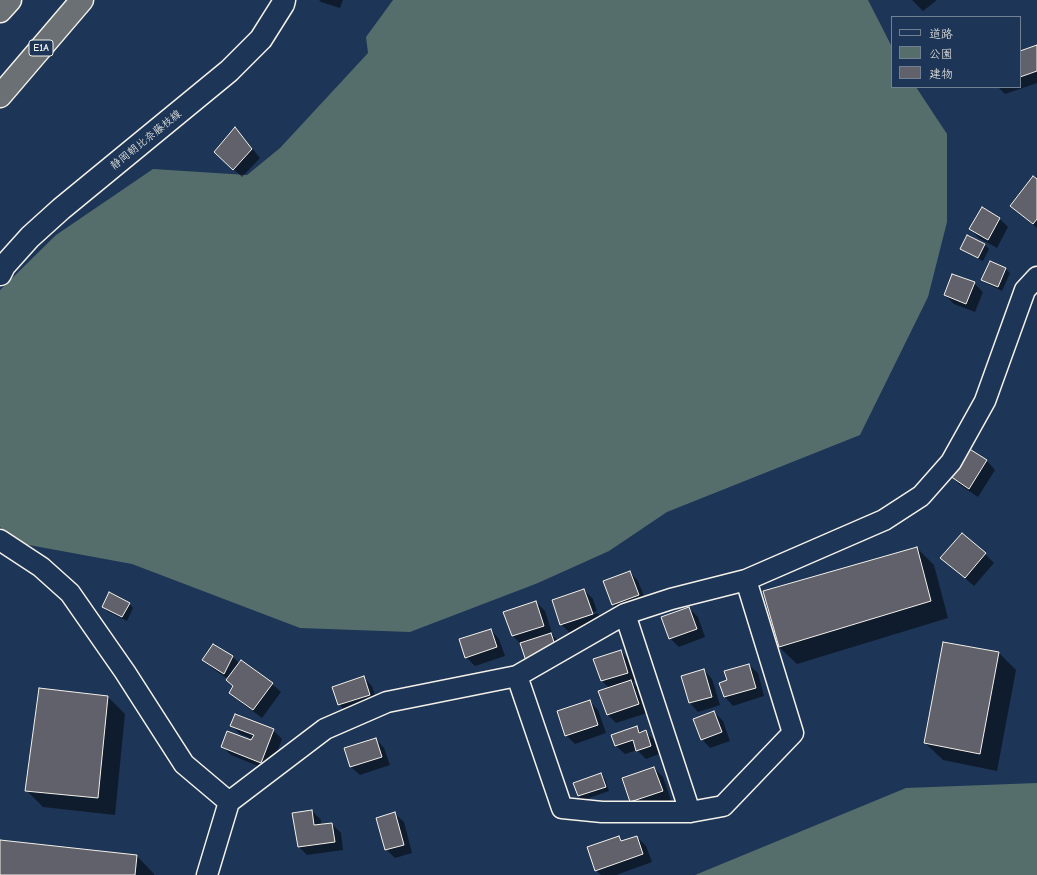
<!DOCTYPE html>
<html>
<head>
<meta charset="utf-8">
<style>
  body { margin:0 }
  #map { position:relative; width:1037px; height:875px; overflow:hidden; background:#1d3557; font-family:"Comic Neue","Klee One",sans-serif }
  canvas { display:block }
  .legend { position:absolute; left:891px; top:16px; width:130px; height:72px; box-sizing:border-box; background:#1d3557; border:1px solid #738091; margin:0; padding:5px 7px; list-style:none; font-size:12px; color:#f4f1e8 }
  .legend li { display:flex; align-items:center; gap:8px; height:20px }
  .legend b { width:20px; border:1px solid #738091 }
</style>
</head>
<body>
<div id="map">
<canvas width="1037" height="875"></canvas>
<ul class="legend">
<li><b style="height:5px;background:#1d3557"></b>道路</li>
<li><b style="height:11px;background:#556e6b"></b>公園</li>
<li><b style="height:11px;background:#61616b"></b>建物</li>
</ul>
</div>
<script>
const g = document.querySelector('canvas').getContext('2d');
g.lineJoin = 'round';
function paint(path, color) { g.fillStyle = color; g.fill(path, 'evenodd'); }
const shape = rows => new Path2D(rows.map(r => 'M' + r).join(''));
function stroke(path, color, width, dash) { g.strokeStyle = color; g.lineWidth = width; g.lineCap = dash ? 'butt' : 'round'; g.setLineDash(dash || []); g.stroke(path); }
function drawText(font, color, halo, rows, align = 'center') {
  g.font = font + ' "Comic Neue","Klee One",sans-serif'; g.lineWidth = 3; g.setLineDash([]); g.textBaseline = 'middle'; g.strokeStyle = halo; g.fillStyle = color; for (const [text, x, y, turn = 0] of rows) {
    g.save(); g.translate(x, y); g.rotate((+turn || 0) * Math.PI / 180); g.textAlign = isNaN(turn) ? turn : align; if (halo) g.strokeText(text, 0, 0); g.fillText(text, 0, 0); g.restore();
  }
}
paint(shape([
  [393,0,868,0,892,47,892,87,916,87,947,134,947,222,928,297,860,435,667,512,609,551,538,583,410,632,300,628,132,564,18,543,0,527,0,290,56,235,153,169,247,175,280,148,368,53,366,37],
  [1037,783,1037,875,695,875,906,788]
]), '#556e6b');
paint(shape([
  [319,0,343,0,340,8,321,2],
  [912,0,937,0,923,11],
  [1037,46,1037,83,1005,94,998,87,1020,87,1020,52],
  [235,129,243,137,260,158,242,177,224,160],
  [1037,181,1037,228,1020,214,1011,206],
  [1000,219,1008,227,997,248,979,238,970,229],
  [968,236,985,245,989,249,983,261,966,253,962,249],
  [990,262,1006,269,1010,273,1002,291,986,283,982,279],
  [974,283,983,292,975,312,954,304,945,295],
  [968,449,987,461,995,470,978,497,960,485,951,476],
  [917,548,934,565,948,618,797,664,779,647],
  [985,554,994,563,974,586,942,558],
  [630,572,638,581,647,604,622,613,613,605],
  [584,590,593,599,597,611,565,622,565,624,598,613,601,623,570,633,561,624],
  [536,602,545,611,553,636,560,642,566,660,535,670,521,644,513,636,505,613],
  [129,603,133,608,127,621,107,611,103,607],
  [689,608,698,617,705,637,679,647,670,638],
  [491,630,499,639,505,656,475,666,466,657],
  [213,645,233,657,239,663,272,684,281,692,262,718,239,701,230,693,234,687,227,680,228,679,212,668,204,660],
  [621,651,629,660,636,681,632,682,640,690,647,713,616,723,608,715,609,688,601,680],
  [999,653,1016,670,997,771,943,760,925,743],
  [749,665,758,673,764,696,733,706,725,697,721,683,728,681],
  [704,670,712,679,720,705,698,712,690,703,682,676],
  [363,677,372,686,378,704,347,713,339,704],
  [108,697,125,714,115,815,43,807,26,790],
  [590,702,598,710,606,733,575,744,566,735],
  [714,712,723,721,730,741,710,748,702,739],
  [231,725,273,730,282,739,270,771,231,755,222,746,252,742,253,739,240,734],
  [637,728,642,733,646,732,654,740,659,754,646,759,637,750,625,754,616,746],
  [376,739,384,748,390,765,360,775,351,767,345,749],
  [654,768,663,777,671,800,640,810,631,801],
  [601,774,605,779,609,791,583,800,578,796],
  [312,811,321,820,321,825,332,824,341,833,343,850,307,855,299,847],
  [395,814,404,822,412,853,395,858,386,849],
  [619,837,624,842,637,837,646,846,652,862,616,875,601,875,596,870],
  [0,841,137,856,154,874,154,875,0,875]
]), '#0007');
const building = shape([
  [1037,45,1037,71,1020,77,1020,51,1037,45],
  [235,127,252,149,233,170,214,152,235,127],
  [1033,176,1037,179,1037,219,1033,224,1010,206,1033,176],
  [982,207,1000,218,988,240,969,229,982,207],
  [967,235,985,244,978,258,960,249,967,235],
  [990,261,1006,268,998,287,981,280,990,261],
  [952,274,975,282,966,304,944,295,952,274],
  [968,448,987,460,969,489,950,476,968,448],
  [962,533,986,553,965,578,940,558,962,533],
  [917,547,931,601,779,647,763,591,917,547],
  [630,571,639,595,612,605,603,581,630,571],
  [584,589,593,614,560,625,552,600,584,589],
  [109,592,130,603,122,617,102,607,109,592],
  [536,601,544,626,512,636,503,612,536,601],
  [689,607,697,629,669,639,661,617,689,607],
  [491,629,497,647,465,658,459,639,491,629],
  [551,633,557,651,526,661,520,643,551,633],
  [943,642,999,652,980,754,924,743,943,642],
  [213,644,233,656,224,674,202,660,213,644],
  [621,650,628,673,601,681,593,659,621,650],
  [241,660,273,683,253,710,229,693,233,686,226,680,241,660],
  [749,664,756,688,724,697,719,683,727,680,724,671,749,664],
  [704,669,712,697,689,703,681,676,704,669],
  [364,676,370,695,338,705,332,687,364,676],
  [631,680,639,704,607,715,598,691,631,680],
  [39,688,108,696,98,798,25,791,39,688],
  [590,700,598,725,565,736,557,711,590,700],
  [714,711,722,732,701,740,693,719,714,711],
  [235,714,274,729,261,763,221,747,227,731,251,740,254,735,230,726,235,714],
  [637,726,639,733,646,730,651,746,636,751,633,740,615,746,611,735,637,726],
  [376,738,382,757,350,767,344,748,376,738],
  [654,767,663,791,630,802,622,778,654,767],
  [601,773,606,787,578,796,573,783,601,773],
  [312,810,314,825,332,823,335,842,298,847,292,813,312,810],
  [395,812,404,845,385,850,376,818,395,812],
  [619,836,621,841,637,836,643,854,595,871,587,847,619,836],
  [0,840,137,855,135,875,0,875,0,840]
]);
paint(building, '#61616b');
stroke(building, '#f4f1e8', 1);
const street = shape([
  [0,540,41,567,70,593,125,672,184,764,229,802],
  [625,614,690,812],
  [517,676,562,808,602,812,690,812,723,806,793,733,746,580],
  [207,875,229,802,325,729,387,702,517,676,625,614,671,599,746,580,884,520,921,496,951,462,985,401,1025,290,1037,277]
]);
const secondary = shape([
  [0,274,4,266,30,237,61,209,229,71,261,39,283,4,284,0]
]);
const highway = shape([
  [0,11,10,0],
  [0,96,82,0]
]);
stroke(street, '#f4f1e8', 23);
stroke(secondary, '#f4f1e8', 25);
stroke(highway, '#f4f1e8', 25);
stroke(street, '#1d3557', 20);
stroke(secondary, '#1d3557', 22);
stroke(highway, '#6a7074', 22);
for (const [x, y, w] of [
  [41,48,24]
]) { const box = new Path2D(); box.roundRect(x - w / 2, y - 8, w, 16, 3); g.fillStyle = '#1d3557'; g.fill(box); stroke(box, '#f4f1e8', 1); }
drawText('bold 10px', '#f4f1e8', null, [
  ["E1A",41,48]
]);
drawText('11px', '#f4f1e8', '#1d3557', [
  ["静岡朝比奈藤枝線",146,140,-39]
]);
</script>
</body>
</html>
